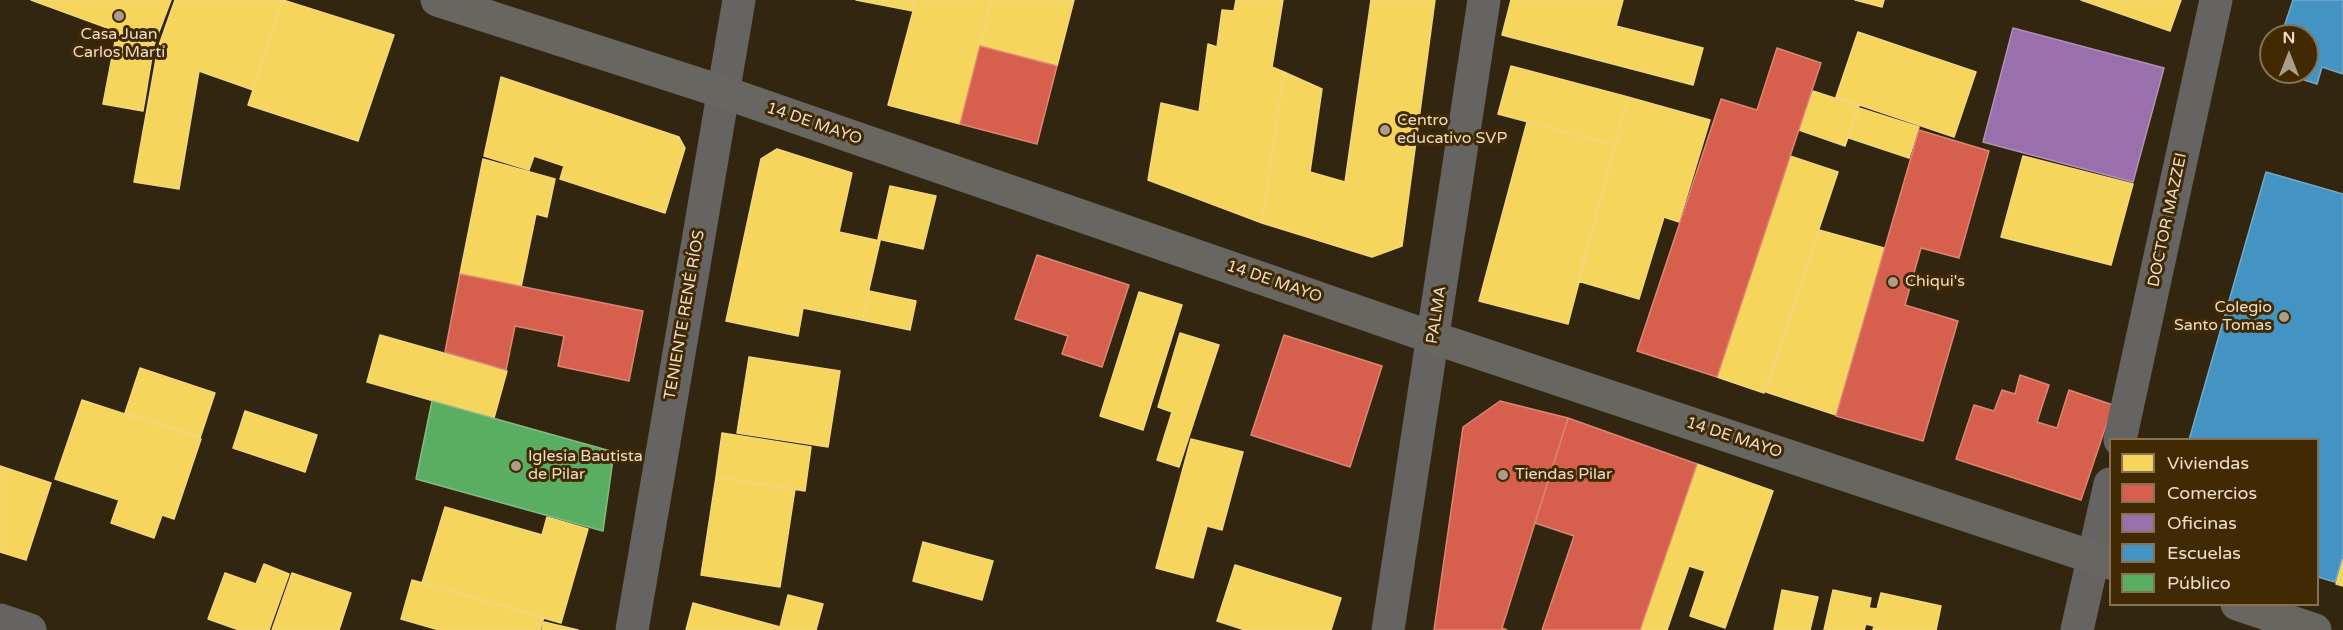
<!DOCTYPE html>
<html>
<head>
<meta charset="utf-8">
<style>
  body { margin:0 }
  #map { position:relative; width:2343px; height:630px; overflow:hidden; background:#332611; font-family:"Varela Round",sans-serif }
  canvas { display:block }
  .legend { position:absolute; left:2109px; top:438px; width:210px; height:168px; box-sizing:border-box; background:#412a03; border:2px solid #857252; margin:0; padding:8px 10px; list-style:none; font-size:18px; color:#ecddc9 }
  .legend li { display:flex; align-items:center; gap:12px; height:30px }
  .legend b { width:30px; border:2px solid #857252 }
  .north { position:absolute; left:2259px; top:24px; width:60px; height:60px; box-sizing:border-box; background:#412a03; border:2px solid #857252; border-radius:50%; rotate:0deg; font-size:16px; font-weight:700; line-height:24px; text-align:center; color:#ecddc9 }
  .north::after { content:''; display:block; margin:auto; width:21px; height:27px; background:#ab9d89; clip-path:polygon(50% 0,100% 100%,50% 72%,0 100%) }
</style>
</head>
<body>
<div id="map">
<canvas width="2343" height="630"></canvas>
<ul class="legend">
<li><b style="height:16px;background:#f6d55c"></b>Viviendas</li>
<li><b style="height:16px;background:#d6604d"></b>Comercios</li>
<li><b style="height:16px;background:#9970ab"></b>Oficinas</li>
<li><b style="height:16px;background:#4393c3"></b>Escuelas</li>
<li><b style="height:16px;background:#5aae61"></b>Público</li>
</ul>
<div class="north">N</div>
</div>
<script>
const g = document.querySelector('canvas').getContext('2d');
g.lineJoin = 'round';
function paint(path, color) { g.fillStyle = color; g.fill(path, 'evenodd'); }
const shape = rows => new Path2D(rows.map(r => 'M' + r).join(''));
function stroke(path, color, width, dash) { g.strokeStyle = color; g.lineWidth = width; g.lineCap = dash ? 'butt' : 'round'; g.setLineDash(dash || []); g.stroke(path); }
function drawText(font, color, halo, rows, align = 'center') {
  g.font = font + ' "Varela Round",sans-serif'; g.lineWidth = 6; g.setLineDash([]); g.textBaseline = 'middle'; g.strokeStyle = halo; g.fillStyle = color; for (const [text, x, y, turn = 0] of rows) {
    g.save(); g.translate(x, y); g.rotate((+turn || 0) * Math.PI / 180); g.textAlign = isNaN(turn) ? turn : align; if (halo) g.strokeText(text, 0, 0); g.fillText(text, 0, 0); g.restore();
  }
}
const homes = shape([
  [31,0,171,0,154,45,31,0],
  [175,0,283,0,253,90,199,71,179,189,134,182,158,48,175,0],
  [283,0,394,35,358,141,248,105,283,0],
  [856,0,915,0,913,11,856,0],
  [916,0,992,0,960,124,888,105,916,0],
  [992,0,1074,0,1057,66,980,46,992,0],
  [1236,0,1283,0,1272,67,1284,72,1262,223,1148,180,1161,103,1199,112,1208,44,1217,47,1222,10,1234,11,1236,0],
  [1371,0,1435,0,1402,246,1372,257,1262,223,1284,72,1322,89,1310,172,1345,182,1371,0],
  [1511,0,1623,0,1616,26,1703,48,1693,85,1502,35,1511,0],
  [1855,0,1884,0,1882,7,1855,0],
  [2081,0,2181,0,2170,31,2081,0],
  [117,31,154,45,143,111,103,104,117,31],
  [1858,32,1976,72,1954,137,1836,97,1858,32],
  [1511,66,1628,97,1615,145,1498,114,1511,66],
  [501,77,679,137,685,148,665,213,560,179,564,166,534,156,529,170,484,156,501,77],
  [1813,91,1859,106,1845,146,1799,130,1813,91],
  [1628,97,1710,120,1679,222,1664,217,1639,299,1578,281,1628,97],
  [1859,108,1919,127,1909,158,1849,138,1859,108],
  [1527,122,1615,145,1568,324,1479,301,1527,122],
  [777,149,852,173,839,232,880,241,862,320,803,308,798,336,726,321,761,159,777,149],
  [1790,156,1838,172,1764,393,1717,377,1790,156],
  [2023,156,2133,184,2111,265,2001,237,2023,156],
  [483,159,555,179,547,217,536,214,521,287,460,274,483,159],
  [890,186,936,196,923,249,878,239,890,186],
  [1819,230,1884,248,1836,415,1766,392,1819,230],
  [869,291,916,301,910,330,862,320,869,291],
  [1139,292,1182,305,1143,430,1100,416,1139,292],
  [1180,333,1219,345,1179,467,1157,460,1172,412,1158,407,1180,333],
  [380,335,507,371,494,418,367,382,380,335],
  [749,357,840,371,828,447,737,433,749,357],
  [140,368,215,393,200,438,125,413,140,368],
  [82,400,201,439,174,519,162,515,154,538,111,523,119,500,55,479,82,400],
  [245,411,317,435,305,472,233,448,245,411],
  [722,433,811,447,805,491,716,477,722,433],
  [1191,439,1243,452,1222,530,1207,526,1193,578,1156,568,1191,439],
  [1697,464,1773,491,1725,628,1690,616,1705,571,1689,566,1667,630,1640,630,1697,464],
  [0,466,51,483,26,560,0,552,0,466],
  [716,477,795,489,780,587,701,575,716,477],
  [445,507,542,535,547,517,588,529,561,623,422,583,445,507],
  [923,542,993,561,982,600,913,581,923,542],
  [2343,559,2343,586,2336,584,2343,559],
  [264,564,289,574,269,630,239,630,208,619,225,573,256,584,264,564],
  [1235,565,1341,598,1331,630,1245,630,1217,621,1235,565],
  [292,573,351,593,339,630,272,630,292,573],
  [412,580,544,617,540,630,439,630,401,619,412,580],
  [1782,590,1818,597,1810,630,1774,630,1782,590],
  [1833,590,1871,598,1869,608,1877,609,1881,593,1941,606,1936,630,1873,630,1874,626,1866,624,1864,630,1824,630,1833,590],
  [788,595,823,604,816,630,686,630,693,603,780,627,788,595],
  [544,622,578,630,542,630,544,622]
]);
paint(homes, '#f6d55c');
stroke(homes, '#f3d77d', 1.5);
const shops = shape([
  [980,46,1057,66,1037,144,960,124,980,46],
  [1777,48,1821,63,1717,377,1637,351,1721,99,1757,110,1777,48],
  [1919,130,1989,151,1959,258,1921,248,1905,305,1958,321,1923,441,1836,416,1919,130],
  [1037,255,1129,285,1102,367,1062,354,1068,336,1015,319,1037,255],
  [460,274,643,311,629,381,558,366,564,336,515,326,506,370,445,352,460,274],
  [1284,335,1382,366,1350,467,1251,435,1284,335],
  [2020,375,2049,385,2037,422,2057,428,2069,390,2113,405,2081,500,1956,459,1974,405,1994,411,2002,390,2015,394,2020,375],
  [1500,401,1568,418,1502,628,1507,630,1434,630,1463,427,1500,401],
  [1568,418,1697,464,1640,630,1542,630,1574,536,1535,523,1568,418]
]);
paint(shops, '#d6604d');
stroke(shops, '#dd8672', 1.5);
const offices = shape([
  [2013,28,2164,68,2133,182,1983,142,2013,28]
]);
paint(offices, '#9970ab');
stroke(offices, '#b291b4', 1.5);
const schools = shape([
  [2293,0,2343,0,2343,74,2322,67,2317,84,2279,72,2307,72,2307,36,2281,36,2293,0],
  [2266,172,2343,194,2343,555,2335,582,2318,577,2318,440,2189,440,2266,172]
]);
paint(schools, '#4393c3');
stroke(schools, '#76a9c5', 1.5);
const public = shape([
  [432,401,614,452,603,531,416,479,432,401]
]);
paint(public, '#5aae61');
stroke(public, '#86bc80', 1.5);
stroke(shape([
  [2120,440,2216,0],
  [0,620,30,630],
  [632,630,739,0],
  [1388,630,1484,0],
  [2077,630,2110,484]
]), '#656462', 33);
stroke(shape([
  [437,0,723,92,1434,338,2110,563],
  [2237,604,2315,630]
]), '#676661', 33);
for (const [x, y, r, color] of [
  [119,16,6,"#ab9d89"],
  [1385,130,6,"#ab9d89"],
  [1893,282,6,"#ab9d89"],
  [2284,317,6,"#ab9d89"],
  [516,466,6,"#ab9d89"],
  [1503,475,6,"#ab9d89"]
]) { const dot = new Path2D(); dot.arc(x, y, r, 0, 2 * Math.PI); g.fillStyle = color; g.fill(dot); stroke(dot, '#412a03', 2); }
drawText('16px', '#ecddc9', '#412a03', [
  ["Casa Juan",119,35,"center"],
  ["Carlos Martí",119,53,"center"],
  ["Centro",1397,121],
  ["educativo SVP",1397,139],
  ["Chiqui's",1905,282],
  ["Colegio",2272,308,"right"],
  ["Santo Tomas",2272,326,"right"],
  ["Iglesia Bautista",528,457],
  ["de Pilar",528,475],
  ["Tiendas Pilar",1515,475]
], 'left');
drawText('16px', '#ecddc9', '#412a03', [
  ["14 DE MAYO",814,124,19],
  ["DOCTOR MAZZEI",2168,220,-78],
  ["14 DE MAYO",1274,282,19],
  ["TENIENTE RENÉ RÍOS",685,315,-80],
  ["PALMA",1437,315,-81],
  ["14 DE MAYO",1734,438,18]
]);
</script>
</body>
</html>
